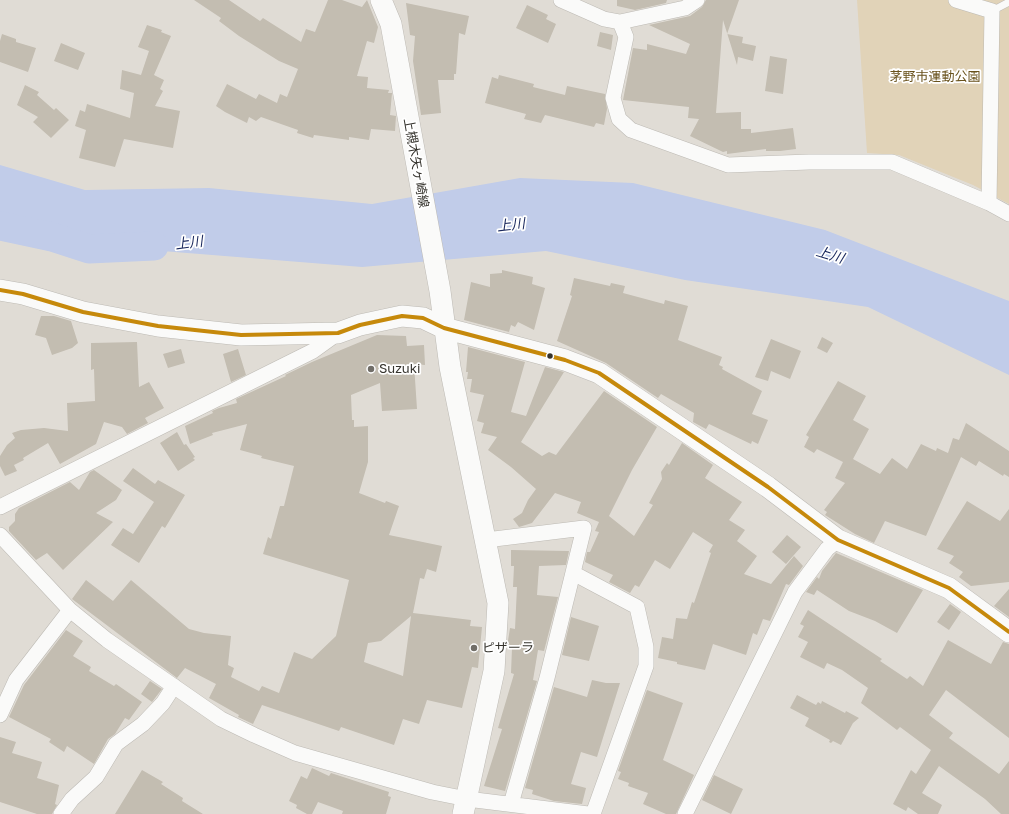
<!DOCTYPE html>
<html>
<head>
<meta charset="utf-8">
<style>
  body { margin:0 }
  canvas { display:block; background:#e0dcd5 }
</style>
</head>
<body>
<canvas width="1009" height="814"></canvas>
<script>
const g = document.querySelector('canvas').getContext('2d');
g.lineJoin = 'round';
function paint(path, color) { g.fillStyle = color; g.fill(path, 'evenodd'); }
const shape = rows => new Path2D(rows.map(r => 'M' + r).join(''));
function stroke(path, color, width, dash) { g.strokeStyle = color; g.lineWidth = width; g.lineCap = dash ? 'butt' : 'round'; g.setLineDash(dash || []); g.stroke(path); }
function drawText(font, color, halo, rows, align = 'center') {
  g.font = font + ' "Golos Text","Noto Sans JP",sans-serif'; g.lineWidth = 3.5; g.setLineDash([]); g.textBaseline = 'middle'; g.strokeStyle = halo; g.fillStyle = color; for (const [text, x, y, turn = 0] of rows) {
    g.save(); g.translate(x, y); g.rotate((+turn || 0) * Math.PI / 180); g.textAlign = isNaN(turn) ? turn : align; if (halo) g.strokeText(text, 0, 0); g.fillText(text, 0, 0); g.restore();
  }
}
paint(shape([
  [857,0,1009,0,1009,204,973,185,899,155,867,153]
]), '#e1d3b8');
paint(shape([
  [0,165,85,190,209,188,372,204,520,178,633,183,825,230,1009,301,1009,375,868,307,685,280,546,251,362,267,0,238]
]), '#c1cce9');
stroke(shape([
  [80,241,89,249]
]), '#c1cce9', 5);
stroke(shape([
  [0,226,52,237,89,249,154,246]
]), '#c1cce9', 29);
paint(shape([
  [194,0,229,0,260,21,263,18,301,42,306,29,315,32,328,0,342,0,362,7,367,0,378,27,374,43,367,41,357,76,368,77,367,88,389,90,388,93,392,93,390,115,396,116,395,131,371,129,369,140,349,137,349,140,314,135,313,138,297,133,298,130,261,117,256,121,249,117,247,123,225,112,216,106,227,84,256,99,259,94,277,103,280,94,287,97,298,69,279,61,239,36,219,21,221,18],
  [617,0,667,0,666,3,635,10,617,6],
  [706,0,739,0,727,34,743,37,742,43,756,46,753,61,738,57,737,65,723,20,716,113,741,112,741,129,751,129,751,133,793,128,796,149,780,151,766,151,766,149,727,154,727,151,723,152,690,136,699,119,688,118,689,107,623,100,633,48,647,50,647,44,686,54,690,44,649,25,690,16,702,7],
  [406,3,469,16,465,35,459,33,456,74,454,74,454,80,438,80,441,113,421,115,413,61,415,36,410,35],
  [527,5,548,15,546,19,556,24,548,43,516,28],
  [147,25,162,30,161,32,171,36,154,75,164,80,160,89,163,91,155,106,180,111,173,148,124,139,115,167,79,158,86,130,75,126,80,110,85,112,87,104,130,118,134,93,120,89,122,70,141,75,149,51,138,47],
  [600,32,613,35,611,50,597,46],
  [2,34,16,39,16,42,36,48,28,72,0,62,0,41],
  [61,43,85,53,78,70,54,61],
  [770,56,787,59,783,94,765,91],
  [499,75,534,84,533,87,565,95,567,86,605,94,607,109,604,125,596,123,594,127,545,115,541,123,524,119,526,114,485,103,492,77,498,79],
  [25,85,39,92,37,95,54,110,56,108,69,120,51,138,33,122,38,117,17,105],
  [502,270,533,277,532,284,545,288,534,330,518,322,515,327,511,325,509,332,464,320,471,282,490,287,490,274,502,273],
  [574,278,610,286,611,283,625,286,623,293,664,304,665,300,688,306,678,340,722,357,719,365,723,367,722,369,762,391,752,414,768,420,758,444,752,441,751,444,709,424,706,429,693,422,694,413,661,394,658,398,606,363,557,341,572,296,570,295],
  [41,316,54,316,71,321,78,343,72,348,52,355,46,338,35,335],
  [377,335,406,336,407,346,424,345,425,365,414,364,417,409,382,411,380,383,351,395,352,420,354,420,354,427,368,426,368,462,359,493,385,503,386,501,399,506,389,535,442,546,436,572,427,569,424,579,420,578,413,613,471,620,470,626,482,627,478,668,472,667,462,708,427,700,419,724,403,719,394,745,341,727,339,731,262,705,253,724,238,717,239,715,209,698,216,684,185,668,177,678,72,599,86,580,113,601,131,580,189,629,204,633,231,636,228,665,234,668,231,677,259,691,262,686,279,693,294,652,312,659,336,636,349,580,263,554,268,537,271,539,280,506,284,506,294,466,261,458,262,456,240,450,247,424,212,433,213,435,190,444,185,426,213,413,212,411,219,408,237,403,236,399,286,376,285,375,312,362],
  [411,616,403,676,364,662,368,643,381,641],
  [822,337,833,343,827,353,817,348],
  [771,339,801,351,790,379,771,371,768,381,755,377],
  [137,342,139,387,149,382,164,408,145,418,148,423,127,434,122,427,104,422,96,444,60,464,48,443,23,458,24,460,14,465,17,471,5,476,0,466,0,456,7,445,15,438,12,433,21,430,44,428,68,431,67,403,95,401,94,369,91,370,91,343],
  [468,347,525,362,511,412,526,416,545,367,564,372,521,442,542,456,549,452,556,455,604,391,657,427,632,470,609,516,634,536,653,505,649,503,662,479,661,472,667,463,669,465,682,443,713,465,705,478,742,502,729,520,745,530,737,541,757,556,744,574,771,584,794,556,803,566,789,585,786,584,770,621,763,619,757,635,753,633,746,655,713,644,705,670,677,664,677,662,658,658,662,637,673,639,676,618,687,619,692,602,694,603,711,553,709,552,713,545,693,532,670,569,655,560,639,587,635,585,630,593,609,582,613,575,585,562,587,552,590,552,599,532,595,531,599,522,577,513,581,502,555,493,532,523,519,527,513,519,522,513,528,500,536,489,511,467,488,450,497,437,481,433,484,423,477,421,484,395,470,392,472,379,467,379,468,372,466,372],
  [181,349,185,363,168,368,163,354],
  [238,349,246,375,231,382,223,354],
  [838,381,866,396,853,420,869,429,853,459,880,474,892,458,907,469,921,444,936,451,937,448,948,453,953,438,959,440,966,423,1009,451,1009,477,1004,474,1003,476,979,461,976,466,961,457,926,536,885,521,874,543,855,534,825,515,827,512,824,510,845,483,835,478,843,462,817,449,814,453,804,447,809,437,806,435],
  [177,432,184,445,186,444,195,457,193,458,195,460,178,471,160,443],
  [133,468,155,484,158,480,185,495,165,528,162,526,139,563,111,545,123,528,133,534,154,502,123,481],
  [94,470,122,490,116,500,96,513,113,522,63,570,47,553,36,560,9,531,9,527,15,521,15,514,19,508,70,482,79,490,90,472],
  [967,501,1000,521,1009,509,1009,582,971,586,959,577,963,572,949,563,954,556,937,549],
  [787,535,801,547,786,564,772,552],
  [511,550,569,551,566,565,539,566,537,595,558,597,544,651,538,650,533,680,537,681,505,791,484,786,502,729,498,728,514,674,511,673,512,648,507,647,510,628,515,629,517,587,513,587,514,566,511,566],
  [836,553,923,590,897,633,875,621,849,611,817,590,814,595,806,592,817,577,819,579,822,571],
  [1009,589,1009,617,994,606],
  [950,604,961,612,949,630,937,622],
  [808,610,882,659,880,661,907,679,910,676,923,686,948,640,991,664,1003,642,1009,644,1009,738,946,690,929,715,953,733,949,738,999,774,1009,761,1009,814,1001,814,985,799,939,766,922,793,942,805,938,814,918,814,908,807,906,811,893,804,911,770,916,774,931,750,900,727,897,730,861,703,868,688,842,670,827,663,824,669,800,657,808,642,798,637,804,626,800,624],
  [571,617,599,626,589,661,562,655],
  [66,630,83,641,73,656,91,667,89,671,114,686,116,684,142,702,129,720,125,718,115,734,108,739,94,764,67,746,64,752,49,742,51,739,9,717,24,685],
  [592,680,606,683,620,683,597,757,581,752,571,784,586,788,582,804,554,801,532,794,533,790,525,788,554,687,587,697],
  [150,681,162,689,152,702,141,694],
  [647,690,683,703,663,760,694,775,676,814,666,814,643,804,648,793,628,786,629,783,618,779,621,772,618,771],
  [797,695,816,705,818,702,821,704,822,701,845,713,846,711,859,718,853,723,841,745,833,741,831,743,829,742,830,740,805,726,809,718,790,708],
  [0,737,16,742,12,753,42,762,37,778,59,785,55,804,57,805,52,814,37,814,0,802],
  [312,768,329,776,331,773,389,792,388,796,391,797,386,814,342,814,343,811,318,802,312,814,307,814,296,808,297,805,289,801,301,776,307,779],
  [142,770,163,782,161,784,183,798,182,801,203,814,115,814],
  [714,775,743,789,731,814,702,800]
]), '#c3bdb1');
const lane = shape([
  [992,11,1009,2]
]);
const street = shape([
  [561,0,604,19,620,22,685,8,697,0],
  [956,0,992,11,989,203],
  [620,22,626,37,613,98,619,119,631,130,728,165,809,162,892,162,989,203,1009,214],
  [0,507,313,351,338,333],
  [0,535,70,610,107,640,221,719,254,735,295,753,432,792,467,799,588,814],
  [486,540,584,528,547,678,511,804],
  [573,573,637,607,646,647,646,666,593,814],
  [0,715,16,680,70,610],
  [61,814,72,799,96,777,116,744,143,724,163,703,174,686],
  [685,814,795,592,827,549,838,540]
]);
const secondary = shape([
  [381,0,391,24,440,291,450,367,498,603,494,671,463,814],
  [0,290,23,294,83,312,158,326,241,335,338,333,360,325,402,316,423,318,444,328,565,360,599,373,768,487,838,540,949,588,1009,632]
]);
stroke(lane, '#bdbab4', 8);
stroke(street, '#bdbab4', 16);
stroke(secondary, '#bdbab4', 22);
stroke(lane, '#fafaf9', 7);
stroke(street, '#fafaf9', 15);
stroke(secondary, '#fafaf9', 21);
stroke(shape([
  [0,290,23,294,83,312,158,326,241,335,338,333,360,325,402,316,423,318,444,328,565,360,599,373,768,487,838,540,949,588,1009,632]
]), '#c6890b', 4);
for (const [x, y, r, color] of [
  [550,356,3.5,"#35332d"],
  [371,369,4,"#716e68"],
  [474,648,4,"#716e68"]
]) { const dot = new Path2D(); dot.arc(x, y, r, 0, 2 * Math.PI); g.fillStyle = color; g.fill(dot); stroke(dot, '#fff', 1.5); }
drawText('13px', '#68511b', '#fff', [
  ["茅野市運動公園",935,77]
]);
drawText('13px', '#35332d', '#fff', [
  ["上槻木矢ヶ崎線",416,163,80]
]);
drawText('13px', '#35332d', '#fff', [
  ["Suzuki",379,369],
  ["ピザーラ",482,648]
], 'left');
drawText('italic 14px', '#19275c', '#fff', [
  ["上川",511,225,-6],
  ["上川",189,243,-7],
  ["上川",830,255,17]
]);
</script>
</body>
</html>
